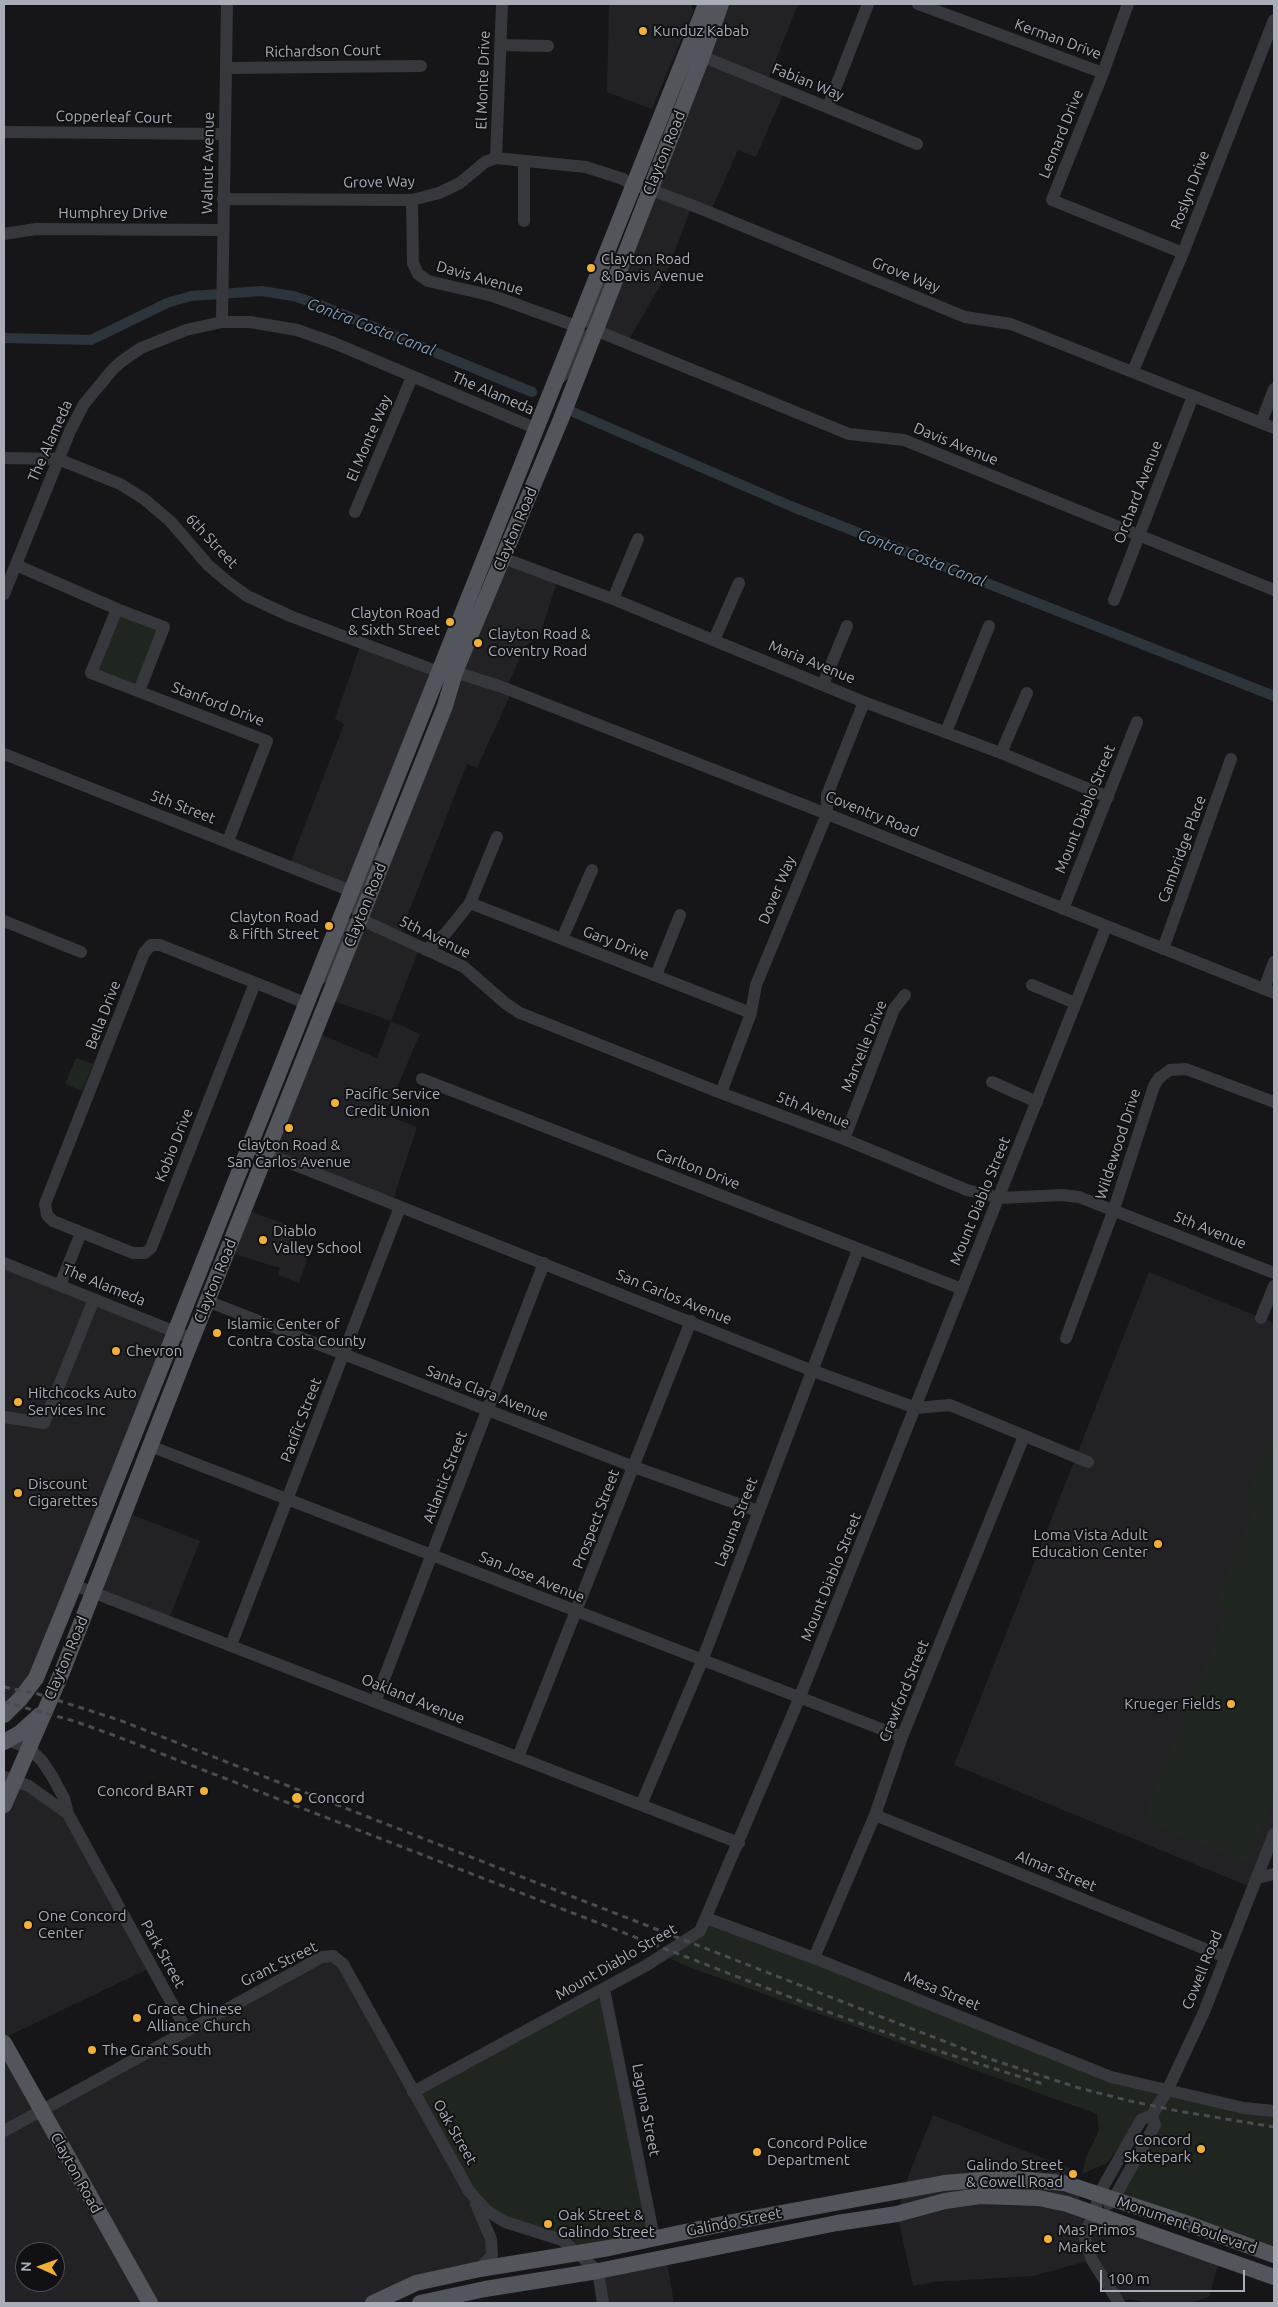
<!DOCTYPE html>
<html>
<head>
<meta charset="utf-8">
<style>
  body { margin:0 }
  #map { position:relative; width:1278px; height:2307px; overflow:hidden; background:#161618; font-family:Ubuntu,sans-serif }
  canvas { display:block }
  .frame { position:absolute; inset:0; border:5px solid #a8adb8; pointer-events:none }
  .north { position:absolute; left:15px; top:2242px; width:50px; height:50px; box-sizing:border-box; background:#111113; border:1px solid #4d4f55; border-radius:50%; rotate:272deg; font-size:14px; font-weight:700; line-height:20px; text-align:center; color:#a8adb8 }
  .north::after { content:''; display:block; margin:auto; width:18px; height:22px; background:#f2b134; clip-path:polygon(50% 0,100% 100%,50% 72%,0 100%) }
  .scale { position:absolute; left:1100px; top:2270px; width:145px; height:22px; box-sizing:border-box; border:2px solid #a8adb8; border-top:0; padding-left:6px; font-size:15px; line-height:18px; white-space:nowrap; color:#a8adb8; -webkit-text-stroke:4px #111113; paint-order:stroke }
</style>
</head>
<body>
<div id="map">
<canvas width="1278" height="2307"></canvas>
<div class="frame"></div>
<div class="north">N</div>
<div class="scale">100 m</div>
</div>
<script>
const g = document.querySelector('canvas').getContext('2d');
g.lineJoin = 'round';
function paint(path, color) { g.fillStyle = color; g.fill(path, 'evenodd'); }
const shape = rows => new Path2D(rows.map(r => 'M' + r).join(''));
function stroke(path, color, width, dash) { g.strokeStyle = color; g.lineWidth = width; g.lineCap = dash ? 'butt' : 'round'; g.setLineDash(dash || []); g.stroke(path); }
function drawText(font, color, halo, rows, align = 'center') {
  g.font = font + ' Ubuntu,sans-serif'; g.lineWidth = 4; g.setLineDash([]); g.textBaseline = 'middle'; g.strokeStyle = halo; g.fillStyle = color; for (const [text, x, y, turn = 0] of rows) {
    g.save(); g.translate(x, y); g.rotate((+turn || 0) * Math.PI / 180); g.textAlign = isNaN(turn) ? turn : align; if (halo) g.strokeText(text, 0, 0); g.fillText(text, 0, 0); g.restore();
  }
}
paint(shape([
  [609,4,693,4,691,8,694,9,652,109,607,92],
  [730,4,798,4,767,83,785,90,756,157,738,150,710,213,692,206,665,277,627,343,595,330],
  [503,558,558,578,539,638,526,645,506,689,512,691,477,768,467,764,399,937,420,947,391,1021,420,1034,385,1115,417,1127,392,1203,267,1154,315,1032,377,1058,391,1021,328,999],
  [361,643,439,672,351,891,289,866,344,724,335,719],
  [245,1209,298,1229,290,1250,308,1257,299,1283,278,1275,280,1268,227,1252],
  [4,1263,175,1332,36,1678,4,1715],
  [1149,1272,1274,1323,1274,1834,1253,1888,954,1765],
  [125,1512,200,1541,168,1621,94,1592],
  [4,1777,68,1814,152,1967,4,2038],
  [322,1957,343,1964,491,2239,480,2269,373,2303,4,2303,4,2043,41,2110],
  [25,2252,55,2252,55,2282,25,2282],
  [933,2115,1074,2170,1086,2232,1094,2215,1220,2258,1209,2297,1189,2303,1147,2303,1130,2299,1118,2302,1091,2260,1033,2276,934,2282,913,2286,897,2214,910,2171],
  [666,2256,674,2303,603,2303,598,2271]
]), '#222225');
paint(shape([
  [117,609,164,627,139,691,91,673],
  [76,1058,93,1064,82,1091,65,1084],
  [1269,1440,1274,1442,1274,1797,1247,1863,1152,1824,1146,1810,1226,1612,1214,1607,1252,1511,1242,1507],
  [706,1918,1110,2077,1274,2111,1274,2255,1113,2200,1155,2125,1152,2115,1120,2146,1107,2163,1082,2174,1087,2155,1099,2130,1097,2114,689,1967,664,1956],
  [604,1989,654,2238,577,2253,486,2210,413,2092]
]), '#1e261f');
stroke(shape([
  [4,338,91,340,167,303,191,296,262,291,293,296,315,303,532,392],
  [573,412,793,507,1274,696]
]), '#2c353c', 10);
stroke(shape([
  [918,4,1103,73],
  [1128,4,1103,73,1052,200,1183,253],
  [501,45,548,46],
  [694,53,917,144],
  [226,68,421,66],
  [828,107,868,4],
  [4,132,225,134],
  [496,158,502,4],
  [223,199,412,200,439,193,460,183,485,162,496,158,586,167,623,179,632,185,649,189,699,208,965,317,1011,324,1274,428],
  [412,200,413,263,418,274,428,281,493,296,576,326],
  [524,221,524,161],
  [4,234,36,229,223,230],
  [222,322,227,4],
  [595,330,849,434,904,440,1274,590],
  [595,330,589,321,605,282,604,262],
  [1133,371,1183,253,1274,20],
  [557,381,570,368,581,341,595,330],
  [1261,423,1274,389],
  [4,458,58,459,120,484,144,499,170,521,208,565,228,582,247,596,290,616,439,672,455,672,502,687,827,814,1274,993],
  [355,512,412,377],
  [503,558,613,599,864,702,1001,753,1108,797],
  [16,565,117,609,91,673,267,741,228,841],
  [4,594,70,431,84,404,113,369,122,361,141,348,186,330,222,322,250,322,297,330,334,343,537,429],
  [613,599,638,539],
  [1114,600,1193,396],
  [117,609,164,627,139,691],
  [714,640,739,583],
  [823,684,847,626],
  [946,732,989,626],
  [1001,753,1027,693],
  [4,754,351,891],
  [470,903,751,1013],
  [1063,909,1137,722],
  [360,919,464,967,505,1003,520,1013,721,1093,844,1139,967,1190,1000,1198,1062,1195,1079,1197,1274,1273],
  [360,919,355,904,374,859,373,841],
  [4,921,81,952],
  [562,939,592,870],
  [1163,949,1231,759],
  [426,950,446,933,470,903,497,837],
  [656,975,680,915],
  [255,983,151,1248,145,1253,133,1253,53,1221,47,1215,45,1204,144,953,151,945,160,945,276,991,305,1003],
  [313,984,328,973,346,929,360,919],
  [1032,985,1075,1003],
  [1264,989,1274,962],
  [422,1079,962,1289],
  [992,1082,1037,1102],
  [721,1093,751,1013,756,985,827,814,827,795,864,702],
  [844,1139,894,1009,905,995],
  [250,1147,813,1371,916,1408,950,1405,1088,1462],
  [4,1263,183,1335],
  [60,1285,81,1233],
  [207,1301,634,1467,758,1511],
  [1261,1318,1274,1286],
  [1066,1338,1114,1209,1154,1086,1159,1078,1170,1070,1186,1069,1274,1102],
  [4,1417,44,1423,94,1299],
  [150,1446,902,1737],
  [74,1585,739,1843],
  [231,1645,400,1207],
  [375,1702,544,1263],
  [4,1739,29,1748,42,1761,52,1776,64,1798,68,1814,187,2031],
  [518,1757,691,1321],
  [4,1777,29,1786,68,1814],
  [641,1805,702,1661,858,1250],
  [875,1815,1225,1957],
  [1257,1878,1274,1874],
  [706,1918,814,1958,1111,2077,1244,2108,1274,2111],
  [814,1958,875,1815,902,1737,1024,1436],
  [604,1989,654,2238],
  [413,2092,647,1965,700,1931,799,1699,1106,927],
  [4,2131,322,1957,333,1956,343,1964,469,2191,486,2210,505,2222,562,2240,598,2271,603,2303],
  [476,2204,491,2239,492,2255,480,2269],
  [1109,2204,1113,2200,1155,2125,1152,2115],
  [1119,2303,1092,2260,1085,2239,1088,2226,1094,2215,1099,2194,1141,2120,1152,2115,1167,2091,1204,2012,1274,1834]
]), '#37383d', 12);
stroke(shape([
  [4,1715,21,1698,36,1678,68,1600,706,4],
  [4,1742,20,1733,40,1715],
  [4,1805,62,1672,186,1354,445,706,455,672,561,419,702,57,721,4],
  [4,2043,150,2303],
  [373,2303,416,2283,480,2269,609,2248,732,2222,944,2183,1005,2178,1064,2183,1183,2222,1274,2255],
  [420,2303,485,2289,598,2271,837,2223,897,2214,945,2201,980,2196,1039,2198,1067,2204,1274,2277]
]), '#53555c', 16);
stroke(shape([
  [4,1687,38,1694,119,1720,987,2058,1079,2088,1130,2101,1178,2111,1274,2127],
  [4,1702,74,1721,113,1735,831,2013,932,2049,1043,2084]
]), '#4a4c52', 3, [6, 5]);
for (const [x, y, r, color] of [
  [643,31,5,"#f2b134"],
  [591,268,5,"#f2b134"],
  [450,622,5,"#f2b134"],
  [478,643,5,"#f2b134"],
  [329,926,5,"#f2b134"],
  [335,1103,5,"#f2b134"],
  [289,1128,5,"#f2b134"],
  [263,1240,5,"#f2b134"],
  [217,1333,5,"#f2b134"],
  [116,1351,5,"#f2b134"],
  [18,1402,5,"#f2b134"],
  [18,1493,5,"#f2b134"],
  [1158,1544,5,"#f2b134"],
  [1231,1704,5,"#f2b134"],
  [204,1791,5,"#f2b134"],
  [297,1798,6,"#f2b134"],
  [28,1925,5,"#f2b134"],
  [137,2018,5,"#f2b134"],
  [92,2050,5,"#f2b134"],
  [1201,2149,5,"#f2b134"],
  [757,2152,5,"#f2b134"],
  [1073,2174,5,"#f2b134"],
  [548,2224,5,"#f2b134"],
  [1048,2239,5,"#f2b134"]
]) { const dot = new Path2D(); dot.arc(x, y, r, 0, 2 * Math.PI); g.fillStyle = color; g.fill(dot); stroke(dot, '#111113', 2); }
drawText('15px', '#a8adb8', '#111113', [
  ["Kunduz Kabab",653,31],
  ["Clayton Road",601,259],
  ["& Davis Avenue",601,276],
  ["Clayton Road",440,613,"right"],
  ["& Sixth Street",440,630,"right"],
  ["Clayton Road &",488,634],
  ["Coventry Road",488,651],
  ["Clayton Road",319,917,"right"],
  ["& Fifth Street",319,934,"right"],
  ["Pacific Service",345,1094],
  ["Credit Union",345,1111],
  ["Clayton Road &",289,1145,"center"],
  ["San Carlos Avenue",289,1162,"center"],
  ["Diablo",273,1231],
  ["Valley School",273,1248],
  ["Islamic Center of",227,1324],
  ["Contra Costa County",227,1341],
  ["Chevron",126,1351],
  ["Hitchcocks Auto",28,1393],
  ["Services Inc",28,1410],
  ["Discount",28,1484],
  ["Cigarettes",28,1501],
  ["Loma Vista Adult",1148,1535,"right"],
  ["Education Center",1148,1552,"right"],
  ["Krueger Fields",1221,1704,"right"],
  ["Concord BART",194,1791,"right"],
  ["Concord",308,1798],
  ["One Concord",38,1916],
  ["Center",38,1933],
  ["Grace Chinese",147,2009],
  ["Alliance Church",147,2026],
  ["The Grant South",102,2050],
  ["Concord",1191,2140,"right"],
  ["Skatepark",1191,2157,"right"],
  ["Concord Police",767,2143],
  ["Department",767,2160],
  ["Galindo Street",1063,2165,"right"],
  ["& Cowell Road",1063,2182,"right"],
  ["Oak Street &",558,2215],
  ["Galindo Street",558,2232],
  ["Mas Primos",1058,2230],
  ["Market",1058,2247]
], 'left');
drawText('15px', '#a8adb8', '#111113', [
  ["Kerman Drive",1058,39,20],
  ["Richardson Court",323,51,-1],
  ["El Monte Drive",483,80,-88],
  ["Fabian Way",808,82,22],
  ["Copperleaf Court",114,117,1],
  ["Leonard Drive",1061,134,-68],
  ["Clayton Road",664,153,-68],
  ["Walnut Avenue",208,163,-89],
  ["Grove Way",379,182,-1],
  ["Roslyn Drive",1190,190,-69],
  ["Humphrey Drive",113,213],
  ["Grove Way",906,275,22],
  ["Davis Avenue",480,278,16],
  ["The Alameda",493,393,23],
  ["El Monte Way",369,438,-67],
  ["The Alameda",50,441,-66],
  ["Davis Avenue",956,444,22],
  ["Orchard Avenue",1138,492,-69],
  ["Clayton Road",515,529,-67],
  ["6th Street",212,541,47],
  ["Maria Avenue",812,662,22],
  ["Stanford Drive",218,704,21],
  ["5th Street",183,807,21],
  ["Mount Diablo Street",1085,809,-68],
  ["Coventry Road",872,814,22],
  ["Cambridge Place",1182,849,-70],
  ["Dover Way",777,890,-67],
  ["Clayton Road",365,905,-68],
  ["5th Avenue",435,937,26],
  ["Gary Drive",616,943,21],
  ["Bella Drive",103,1015,-69],
  ["Marvelle Drive",864,1046,-68],
  ["5th Avenue",813,1110,21],
  ["Wildewood Drive",1118,1144,-72],
  ["Kobio Drive",174,1145,-68],
  ["Carlton Drive",698,1169,21],
  ["Mount Diablo Street",980,1201,-68],
  ["5th Avenue",1210,1230,22],
  ["Clayton Road",215,1281,-68],
  ["The Alameda",104,1285,22],
  ["San Carlos Avenue",674,1297,22],
  ["Santa Clara Avenue",487,1393,21],
  ["Pacific Street",301,1420,-69],
  ["Atlantic Street",445,1477,-69],
  ["Prospect Street",596,1519,-69],
  ["Laguna Street",736,1522,-69],
  ["San Jose Avenue",532,1577,22],
  ["Mount Diablo Street",831,1577,-68],
  ["Clayton Road",66,1658,-67],
  ["Crawford Street",904,1691,-68],
  ["Oakland Avenue",413,1699,22],
  ["Almar Street",1056,1871,22],
  ["Park Street",163,1954,61],
  ["Mount Diablo Street",616,1962,-30],
  ["Grant Street",279,1964,-26],
  ["Cowell Road",1202,1970,-68],
  ["Mesa Street",942,1991,22],
  ["Laguna Street",646,2110,79],
  ["Oak Street",455,2132,60],
  ["Clayton Road",76,2173,61],
  ["Galindo Street",734,2222,-11],
  ["Monument Boulevard",1187,2225,19]
]);
drawText('italic 16px', '#7f9bb3', '#111113', [
  ["Contra Costa Canal",371,327,21],
  ["Contra Costa Canal",922,558,21]
]);
</script>
</body>
</html>
